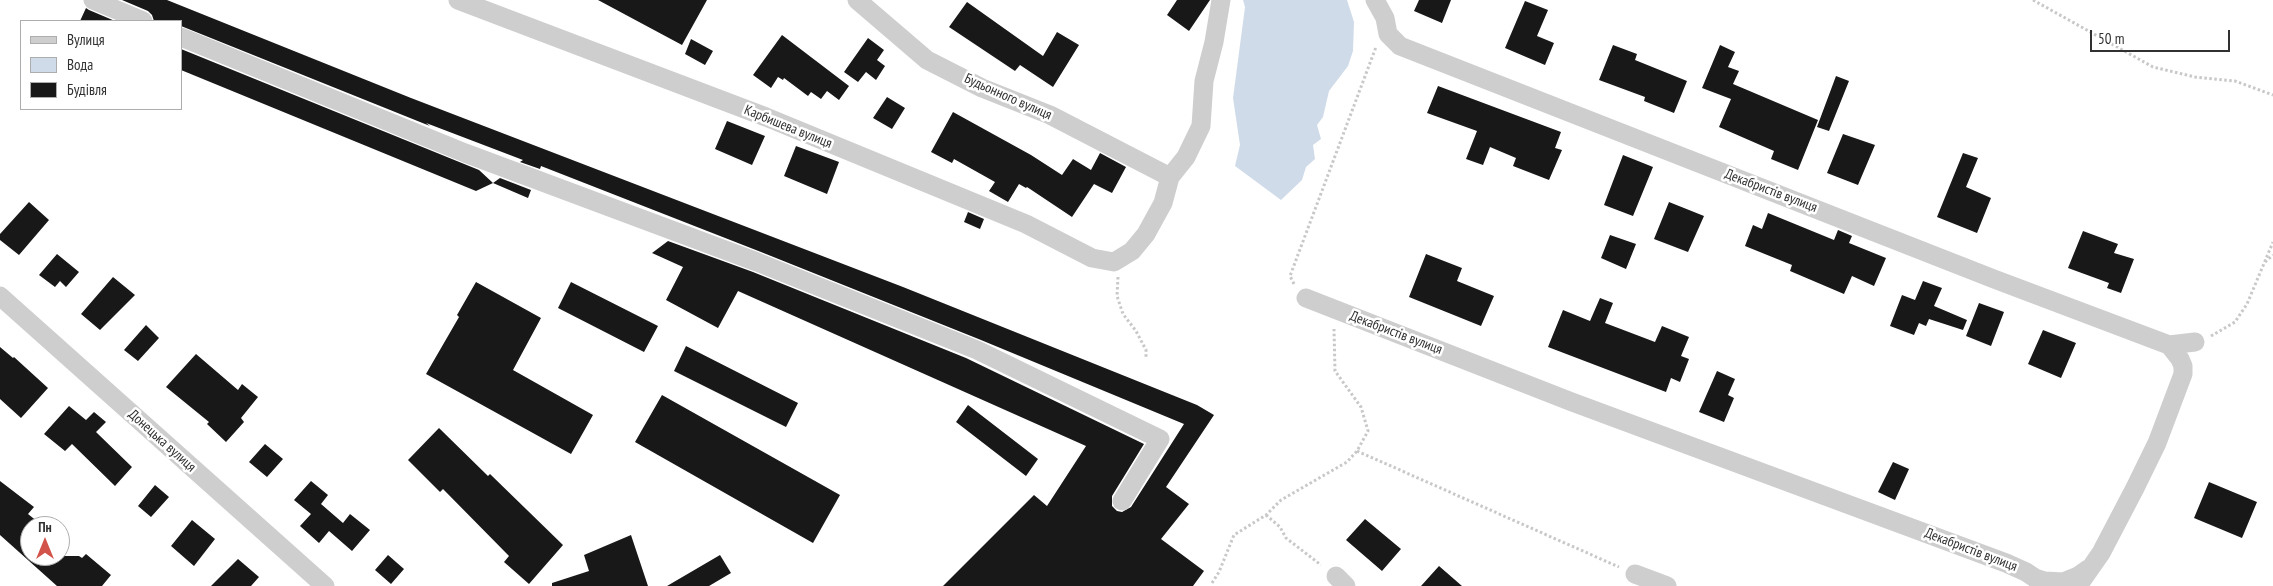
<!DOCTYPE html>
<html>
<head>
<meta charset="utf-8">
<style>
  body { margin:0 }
  #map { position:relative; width:2273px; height:586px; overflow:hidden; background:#fff; font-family:"PT Sans Narrow",sans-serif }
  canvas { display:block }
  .legend { position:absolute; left:20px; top:20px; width:162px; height:90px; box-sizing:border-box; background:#fff; border:1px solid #adadad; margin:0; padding:6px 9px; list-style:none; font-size:15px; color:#313131 }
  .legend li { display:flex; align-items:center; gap:10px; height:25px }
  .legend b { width:25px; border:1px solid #adadad }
  .north { position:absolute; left:20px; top:516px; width:50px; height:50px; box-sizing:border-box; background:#fff; border:1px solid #adadad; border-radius:50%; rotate:0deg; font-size:14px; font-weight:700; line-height:20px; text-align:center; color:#313131 }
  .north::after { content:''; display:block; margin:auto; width:18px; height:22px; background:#d25349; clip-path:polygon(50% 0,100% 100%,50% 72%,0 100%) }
  .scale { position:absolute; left:2090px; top:30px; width:140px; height:22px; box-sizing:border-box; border:2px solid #313131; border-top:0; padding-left:6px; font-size:15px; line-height:18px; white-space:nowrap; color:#313131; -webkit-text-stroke:4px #fff; paint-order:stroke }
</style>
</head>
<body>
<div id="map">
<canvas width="2273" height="586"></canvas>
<ul class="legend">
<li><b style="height:6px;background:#cecece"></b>Вулиця</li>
<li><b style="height:14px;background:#d0dbe9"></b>Вода</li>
<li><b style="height:14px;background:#181818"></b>Будівля</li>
</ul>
<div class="north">Пн</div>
<div class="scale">50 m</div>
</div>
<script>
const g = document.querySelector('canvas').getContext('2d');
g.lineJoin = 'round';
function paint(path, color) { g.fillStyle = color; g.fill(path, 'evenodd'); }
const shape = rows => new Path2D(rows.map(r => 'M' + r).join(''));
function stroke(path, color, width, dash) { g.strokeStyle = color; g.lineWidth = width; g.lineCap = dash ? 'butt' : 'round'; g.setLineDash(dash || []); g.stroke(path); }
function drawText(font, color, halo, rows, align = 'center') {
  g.font = font + ' "PT Sans Narrow",sans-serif'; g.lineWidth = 5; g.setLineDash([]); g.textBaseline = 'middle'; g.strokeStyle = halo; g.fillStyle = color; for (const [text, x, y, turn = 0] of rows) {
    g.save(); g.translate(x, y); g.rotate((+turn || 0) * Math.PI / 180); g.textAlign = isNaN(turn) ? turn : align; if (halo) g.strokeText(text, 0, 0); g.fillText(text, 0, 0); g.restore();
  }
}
paint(shape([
  [1243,0,1347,0,1354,22,1353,51,1348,66,1329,91,1323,117,1317,125,1321,139,1313,145,1315,159,1306,167,1302,180,1281,200,1235,166,1240,145,1233,98,1245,7]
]), '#d0dbe9');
paint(shape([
  [122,0,167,0,411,98,903,287,1197,405,1214,415,1166,487,1189,504,1161,539,1204,571,1193,586,943,586,1034,495,1047,506,1086,446,738,291,718,328,666,300,683,267,652,253,668,241,753,272,966,358,1144,444,1112,496,1112,506,1117,511,1122,512,1131,507,1184,424,981,340,761,252,541,166,540,169,520,162,523,160,426,123,430,126,181,26,181,21,154,21,152,15,148,11],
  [598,0,707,0,682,45],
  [1177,0,1210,0,1189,31,1167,15],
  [1419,0,1451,0,1442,23,1414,11],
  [1525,1,1548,10,1537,36,1554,43,1545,65,1505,48],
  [967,2,1043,56,1057,32,1079,45,1053,87,1020,65,1015,71,949,27],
  [86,8,89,10,115,21,80,21],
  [782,35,849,86,839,100,827,91,821,99,811,92,808,96,784,78,783,80,778,77,771,88,753,75],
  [868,38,884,50,877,60,885,66,876,80,866,72,858,82,844,72],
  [691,39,713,51,705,65,685,54],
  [1613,45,1637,54,1635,60,1687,81,1674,113,1644,101,1645,97,1599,80],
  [1720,45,1735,52,1728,67,1739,71,1733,84,1818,120,1798,170,1771,159,1774,151,1719,127,1731,99,1702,88],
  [181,49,479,170,493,183,476,191,181,70],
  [1836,76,1849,81,1829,131,1817,127],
  [1438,86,1561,132,1555,148,1562,150,1549,180,1513,166,1516,158,1490,147,1483,165,1466,159,1477,131,1427,113],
  [887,97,905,108,892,129,873,118],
  [953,112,1031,155,1062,175,1073,159,1091,170,1100,153,1126,167,1112,193,1094,184,1072,217,1027,187,1026,188,1019,184,1008,202,989,191,995,182,954,159,952,163,931,152],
  [727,121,765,136,752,165,715,149],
  [1843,134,1875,145,1858,185,1827,173],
  [796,146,839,162,827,194,784,176],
  [1963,153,1978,158,1966,187,1991,198,1977,233,1937,217],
  [1623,155,1653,167,1633,216,1604,205],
  [500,178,531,190,528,198,493,183],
  [29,202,49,220,19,255,0,240,0,234],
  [1669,202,1704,216,1688,252,1654,239],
  [968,212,984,219,980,229,964,222],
  [1768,213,1834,240,1838,230,1852,236,1849,243,1886,258,1874,286,1852,276,1844,294,1790,271,1792,265,1745,246,1753,225,1762,229],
  [2083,231,2118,244,2114,253,2134,259,2121,293,2107,288,2109,283,2068,268],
  [1610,235,1636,244,1626,269,1601,258],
  [57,254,79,272,66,287,60,281,55,287,39,275],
  [1426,254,1462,268,1457,281,1494,296,1481,326,1409,297],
  [113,277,135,295,100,330,81,314],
  [1923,281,1942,288,1934,306,1967,320,1963,330,1929,319,1926,326,1919,323,1914,335,1890,326,1902,295,1915,300],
  [476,282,541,318,513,370,593,415,571,454,426,374,459,317,457,315],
  [571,282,658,326,644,352,558,308],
  [1600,298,1613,303,1605,323,1655,342,1662,326,1689,337,1681,356,1689,359,1680,382,1671,378,1666,392,1548,347,1563,310,1590,321],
  [1979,303,2004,312,1991,346,1966,336],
  [146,325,159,338,138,361,124,350],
  [2043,330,2076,343,2061,378,2028,364],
  [686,346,798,403,786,427,674,371],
  [0,347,13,358,14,357,48,388,21,418,0,399],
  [196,354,238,390,242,384,258,397,241,418,244,422,226,442,207,424,209,422,166,387],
  [1717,371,1735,379,1728,395,1734,398,1724,422,1699,412],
  [662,395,840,495,813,543,635,442],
  [968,405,1038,459,1026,476,956,422],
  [69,406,86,420,94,412,106,422,96,432,132,467,115,486,72,444,65,451,44,434],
  [439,428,488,476,490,474,563,545,529,584,504,562,509,556,443,489,440,492,408,460],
  [265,444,283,459,267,477,249,462],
  [1893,462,1909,469,1895,500,1878,492],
  [0,481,34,507,28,514,43,526,30,526,30,556,79,556,82,558,86,554,111,575,102,586,57,586,0,535],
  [311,481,328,495,321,504,343,523,350,514,370,530,352,551,329,531,319,543,300,526,311,514,294,500],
  [2209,482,2257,502,2242,538,2194,518],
  [155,485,169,497,151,517,138,506],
  [1365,519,1401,549,1382,571,1346,540],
  [192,520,215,539,194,566,171,546],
  [631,535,648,586,552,586,552,583,589,571,584,555],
  [388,555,404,569,391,584,375,570],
  [720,555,731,573,709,586,667,586],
  [238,559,259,577,251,586,211,586],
  [1439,566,1462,586,1421,586]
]), '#181818');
stroke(shape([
  [2033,0,2153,67,2195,77,2235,81,2273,95],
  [2265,262,2273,255],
  [1118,277,1117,296,1123,314,1136,331,1146,350,1146,358],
  [1294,284,1290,276,1376,47],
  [2211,336,2235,322,2247,304,2273,242],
  [1357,451,1619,567],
  [1266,515,1280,527,1286,538,1321,565],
  [1212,583,1219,572,1234,535,1266,515,1281,500,1347,462,1357,451,1368,431,1361,407,1335,371,1334,329]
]), '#c8c8c8', 3, [2.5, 2.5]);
stroke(shape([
  [93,0,143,21],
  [458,0,766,117,1026,224,1092,258,1114,262,1132,251,1146,234,1163,203,1170,177,1186,157,1201,126,1204,81,1214,42,1221,0],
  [857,0,927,60,982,88,1050,115,1170,177],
  [1375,0,1385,18,1388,34,1400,46,1994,279,2169,345,2195,342],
  [181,37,465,153,757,262,977,350,1160,439,1122,501],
  [0,296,325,586],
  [1306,298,1572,402,2006,563,2026,572,2035,578,2042,586],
  [1635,574,1667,586],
  [1336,576,1346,586],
  [2035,578,2045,581,2063,582,2078,576,2088,569],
  [2078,586,2101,553,2135,488,2157,443,2183,374,2183,366,2180,359,2169,345]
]), '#cecece', 19);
drawText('14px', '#313131', '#fff', [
  ["Будьонного вулиця",1008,97,24],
  ["Карбишева вулиця",788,127,22],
  ["Декабристів вулиця",1771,191,21],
  ["Декабристів вулиця",1396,333,21],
  ["Донецька вулиця",162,441,42],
  ["Декабристів вулиця",1971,550,21]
]);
</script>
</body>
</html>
